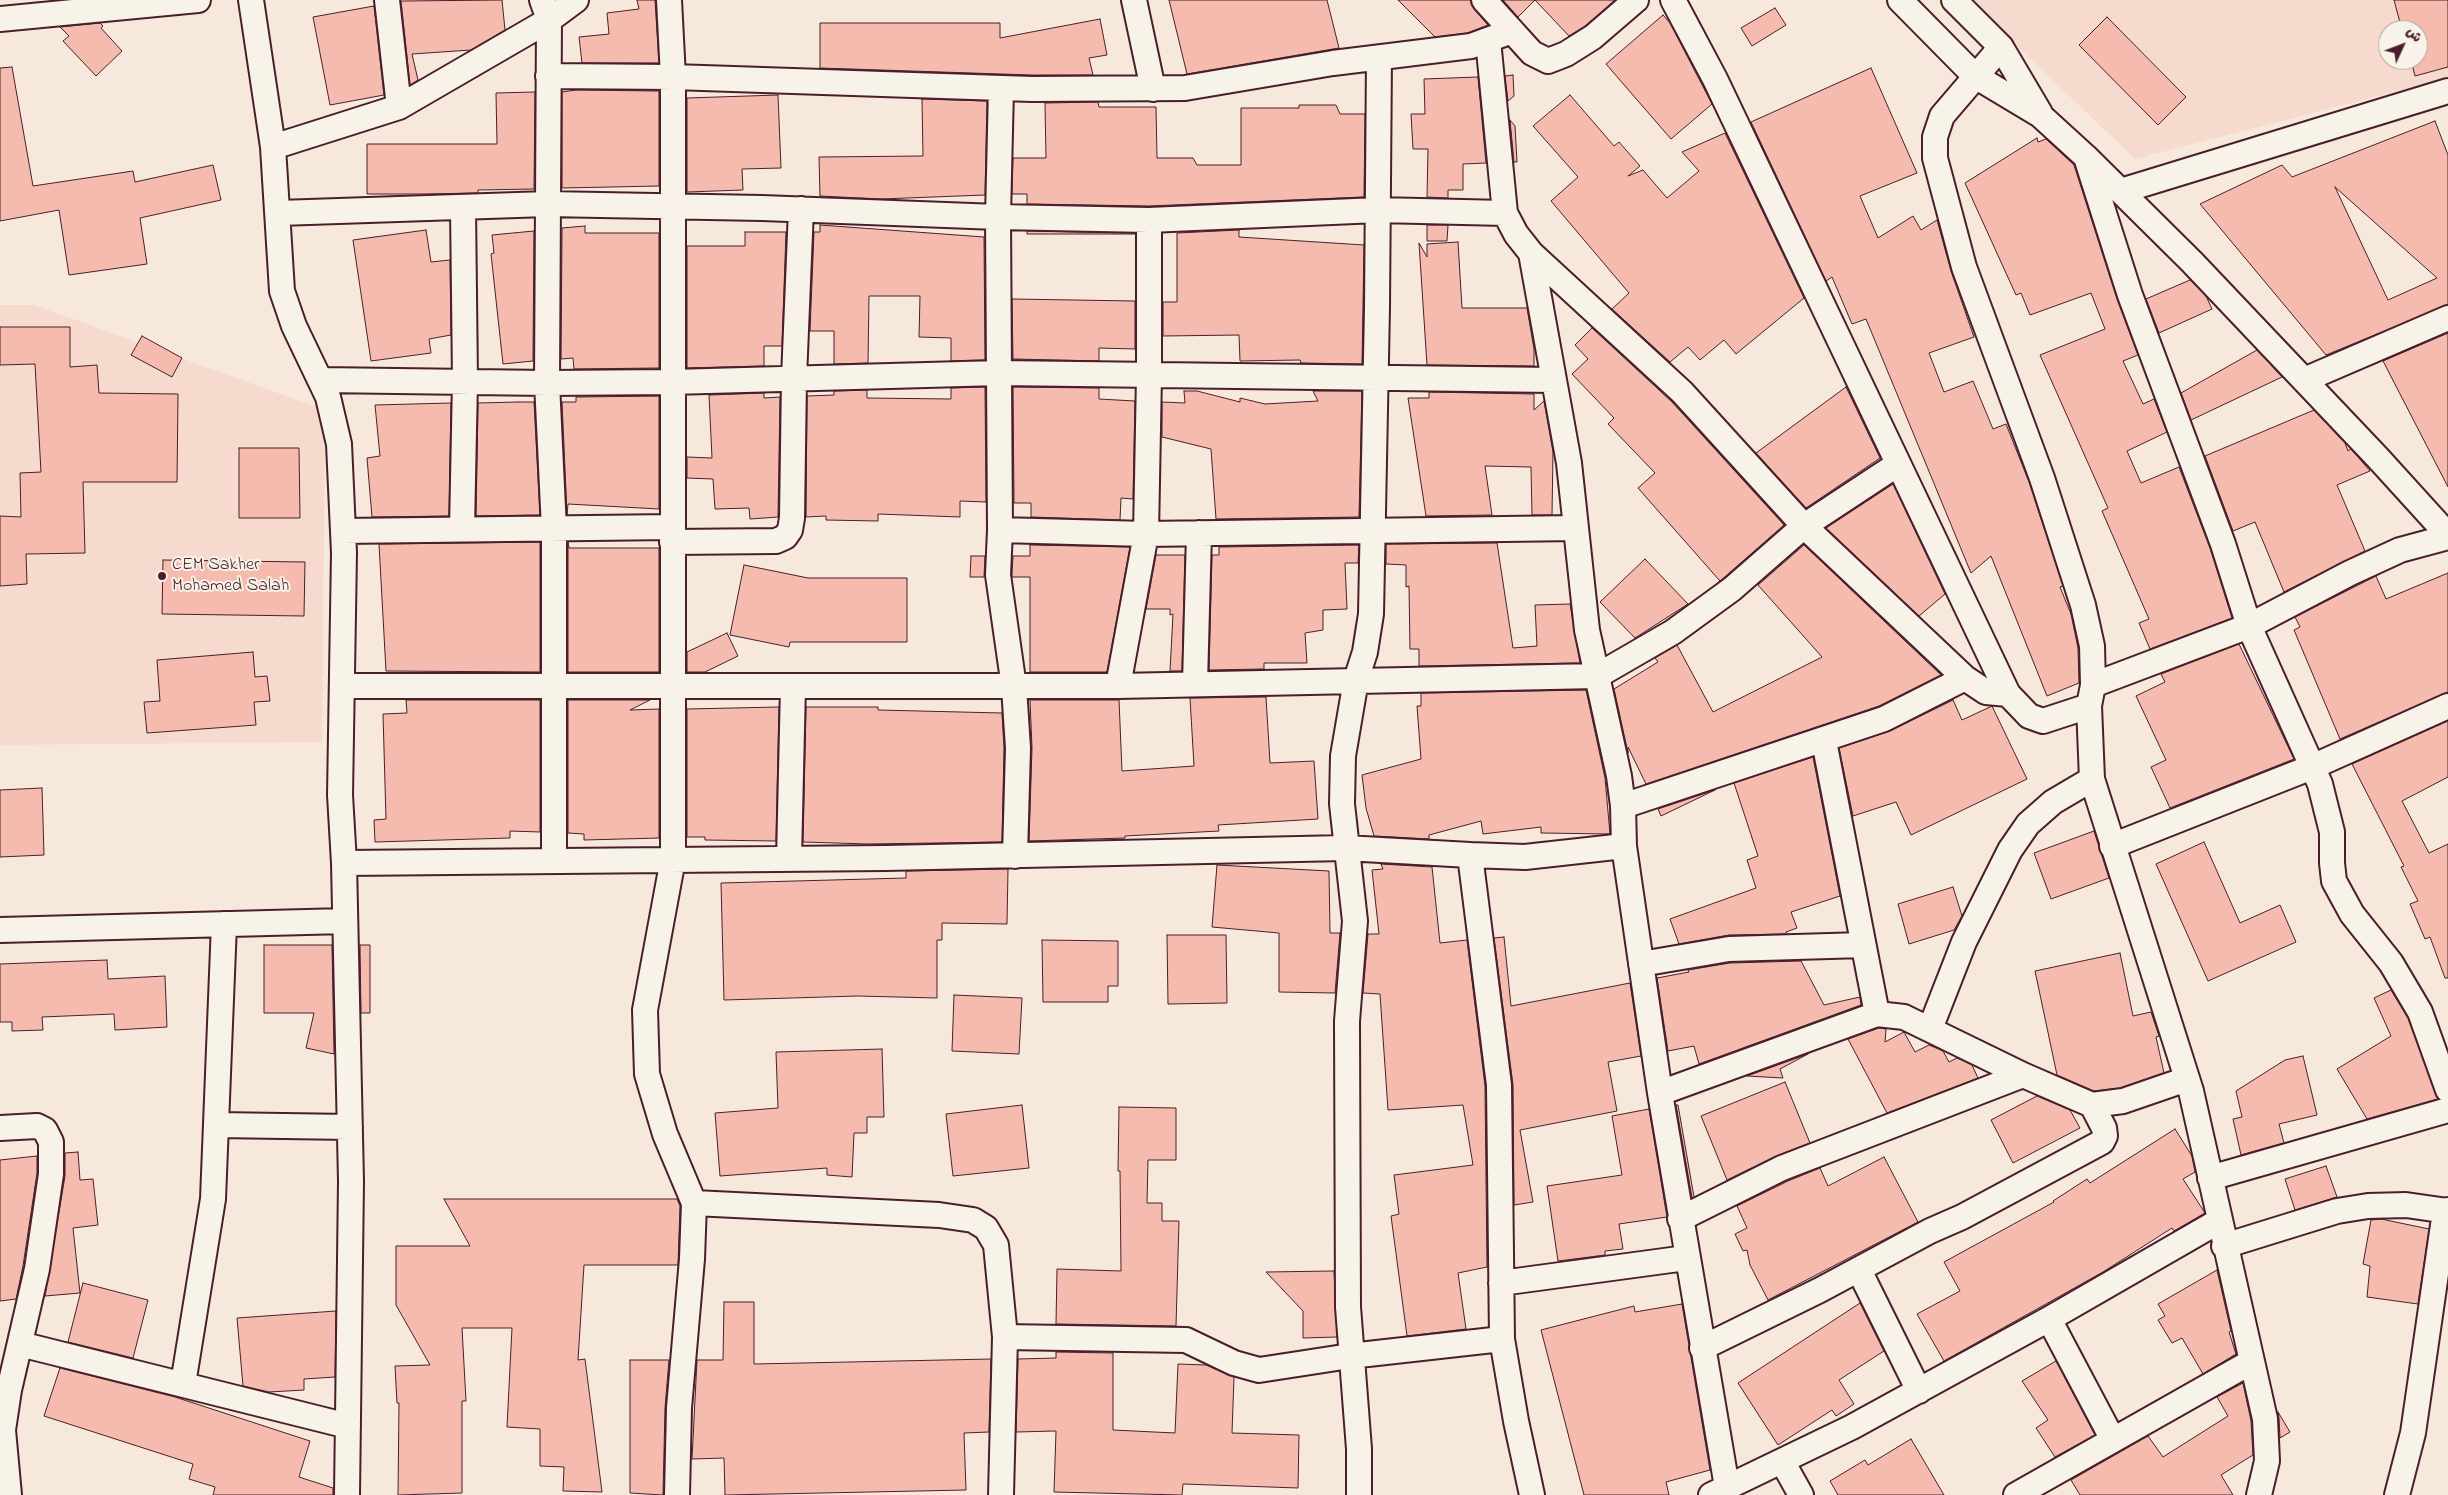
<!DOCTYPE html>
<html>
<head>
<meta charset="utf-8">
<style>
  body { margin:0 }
  #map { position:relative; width:2448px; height:1495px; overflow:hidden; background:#f7e8dc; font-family:"Indie Flower","Playpen Sans Arabic",sans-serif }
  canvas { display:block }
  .north { position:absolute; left:2378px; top:20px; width:50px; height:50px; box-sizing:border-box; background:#f7f3e8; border:1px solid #b29e9c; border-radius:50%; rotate:47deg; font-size:14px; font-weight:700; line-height:20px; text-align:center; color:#4a1f2b }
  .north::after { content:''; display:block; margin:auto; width:18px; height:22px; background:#4a1f2b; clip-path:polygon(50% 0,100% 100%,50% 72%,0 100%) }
</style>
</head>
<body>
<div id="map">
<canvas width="2448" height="1495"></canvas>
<div class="north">ش</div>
</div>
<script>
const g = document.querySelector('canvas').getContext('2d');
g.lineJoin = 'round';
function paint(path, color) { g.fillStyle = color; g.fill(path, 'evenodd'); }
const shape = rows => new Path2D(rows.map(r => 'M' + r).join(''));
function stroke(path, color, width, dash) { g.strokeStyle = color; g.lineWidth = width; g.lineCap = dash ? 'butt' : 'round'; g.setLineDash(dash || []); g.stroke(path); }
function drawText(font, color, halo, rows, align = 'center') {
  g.font = font + ' "Indie Flower",sans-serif'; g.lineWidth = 4; g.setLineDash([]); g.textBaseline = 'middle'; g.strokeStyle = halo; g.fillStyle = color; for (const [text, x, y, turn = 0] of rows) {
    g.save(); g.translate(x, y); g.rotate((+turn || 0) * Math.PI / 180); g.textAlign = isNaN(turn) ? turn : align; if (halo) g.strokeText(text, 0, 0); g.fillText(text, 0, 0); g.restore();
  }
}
paint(shape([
  [1969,0,2448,0,2448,78,2135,159],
  [2388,30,2418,30,2418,60,2388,60],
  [0,305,34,305,325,410,322,742,0,745]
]), '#f6dace');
const building = shape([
  [502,0,505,30,471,50,412,54,418,80,410,85,401,1,502,0],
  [637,0,655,0,659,63,582,63,579,37,609,34,607,13,639,9,637,0],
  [1169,0,1327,0,1339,48,1187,74,1169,0],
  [1398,0,1471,0,1474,9,1488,25,1468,33,1435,37,1398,0],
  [1503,0,1615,0,1585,26,1569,36,1535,0,1518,17,1503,0],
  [2394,0,2448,0,2448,67,2415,76,2411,60,2418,60,2418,30,2402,30,2394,0],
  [374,6,384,95,330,105,313,17,374,6],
  [1775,8,1786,25,1752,46,1741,28,1775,8],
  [1663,15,1670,23,1712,104,1671,139,1606,64,1663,15],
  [2107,17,2186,97,2158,125,2079,45,2107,17],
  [1100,19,1107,55,1089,58,1093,75,1032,75,820,68,820,23,1000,23,1000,38,1100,19],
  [100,23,103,26,101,28,122,51,96,76,63,41,69,36,60,27,100,23],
  [12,67,33,186,133,171,135,182,213,165,221,200,140,218,147,264,69,275,59,210,0,221,0,68,12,67],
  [1871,68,1917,173,1860,196,1878,238,1913,216,1921,230,1937,220,1951,271,1974,337,1929,353,1944,392,1973,381,1993,429,2006,424,2029,482,2063,586,2060,587,2071,614,2078,648,2079,683,2047,696,1991,556,1971,573,1866,319,1852,324,1832,277,1826,281,1751,122,1871,68],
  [1513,75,1514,96,1508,101,1505,76,1513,75],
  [1478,77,1486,163,1463,164,1463,190,1448,190,1448,198,1427,197,1428,149,1413,149,1411,114,1425,114,1424,79,1478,77],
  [576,90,659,91,659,186,562,188,562,92,576,90],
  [535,92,534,189,478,190,478,193,423,194,367,194,367,144,497,144,496,93,535,92],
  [778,95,781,168,742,169,743,190,687,192,687,98,778,95],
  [1570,95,1614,146,1619,142,1640,166,1628,176,1643,170,1667,198,1699,171,1682,152,1725,133,1804,298,1736,354,1724,340,1700,360,1688,347,1670,362,1612,309,1629,293,1551,201,1578,177,1533,126,1570,95],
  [922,99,987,101,985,195,881,199,820,196,819,157,923,156,922,99],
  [1098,102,1099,107,1156,107,1157,158,1193,158,1197,165,1241,165,1241,108,1299,108,1299,105,1336,105,1340,114,1365,114,1364,197,1149,206,1027,204,1027,194,1012,194,1013,158,1046,158,1045,103,1098,102],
  [1510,120,1515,126,1517,162,1514,162,1510,120],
  [2435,121,2448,155,2448,305,2326,355,2200,204,2282,165,2292,177,2435,121],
  [2335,187,2437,278,2388,300,2335,187],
  [2037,138,2038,142,2046,139,2074,165,2117,299,2138,355,2123,361,2143,404,2154,399,2167,432,2127,451,2141,483,2179,467,2210,548,2232,618,2150,649,2139,623,2149,619,2102,511,2108,508,2040,355,2105,329,2091,293,2030,315,2021,293,2016,295,1965,183,2037,138],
  [820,225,984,237,985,360,951,361,951,338,919,337,920,296,869,296,868,363,834,364,834,331,810,331,814,232,820,232,820,225],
  [1427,225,1448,225,1447,241,1427,241,1427,225],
  [585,226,585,233,659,233,659,368,574,369,573,358,561,359,562,228,585,226],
  [426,230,431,262,450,260,451,335,429,339,431,353,371,361,353,240,426,230],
  [1239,230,1239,237,1364,245,1362,364,1301,363,1300,360,1240,361,1239,335,1163,336,1163,302,1177,302,1177,233,1239,230],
  [534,231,533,361,503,364,491,254,494,253,492,235,534,231],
  [1027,231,1135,233,1135,234,1027,234,1027,231],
  [745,232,786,232,782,346,764,346,764,366,687,368,687,246,745,246,745,232],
  [1458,242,1462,308,1527,308,1534,349,1534,366,1427,365,1419,243,1427,257,1427,244,1458,242],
  [2190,280,2206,296,2212,309,2159,333,2146,299,2190,280],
  [1012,299,1135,301,1135,349,1099,348,1099,361,1013,359,1012,299],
  [0,327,70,327,70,367,97,365,99,393,178,394,177,482,83,482,85,553,26,554,27,584,0,586,0,516,21,517,20,473,41,472,35,364,0,365,0,327],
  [1592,328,1672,402,1784,525,1720,581,1638,488,1655,473,1608,424,1614,418,1572,374,1588,359,1575,345,1592,328],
  [2448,333,2448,487,2383,361,2448,333],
  [142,336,182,358,172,377,131,355,142,336],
  [2257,350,2282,377,2191,420,2181,393,2257,350],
  [985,387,986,502,960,501,960,517,878,514,878,521,826,520,826,516,806,517,807,396,834,395,834,391,867,390,867,398,951,399,951,388,985,387],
  [1013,387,1099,388,1099,399,1135,401,1133,499,1121,498,1120,520,1031,517,1031,503,1014,503,1013,387],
  [1846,387,1880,458,1806,508,1756,453,1846,387],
  [1184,391,1197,391,1240,402,1240,398,1265,404,1318,401,1313,391,1362,391,1359,517,1216,519,1211,449,1162,437,1162,402,1185,403,1184,391],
  [1429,392,1534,394,1534,410,1544,401,1553,452,1552,515,1532,515,1531,467,1485,466,1492,515,1426,516,1408,398,1429,398,1429,392],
  [764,393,764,398,780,397,778,517,750,519,749,508,715,509,713,479,687,478,687,457,712,458,709,395,764,393],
  [659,396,659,509,568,504,567,515,562,402,576,402,576,397,659,396],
  [518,402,534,402,540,515,476,516,478,403,518,402],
  [451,403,449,516,372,517,367,458,380,456,375,405,451,403],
  [2314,410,2345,443,2348,451,2351,449,2370,471,2337,485,2365,551,2284,592,2255,522,2233,531,2205,456,2314,410],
  [239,448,299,448,300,518,239,518,239,448],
  [1893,484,1945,594,1919,616,1826,528,1893,484],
  [540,542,540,672,386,671,379,544,540,542],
  [568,542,569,548,659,548,659,672,568,672,568,542],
  [1497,543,1513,648,1537,646,1535,605,1570,604,1580,663,1419,666,1419,649,1410,649,1409,586,1406,587,1406,565,1386,564,1386,544,1497,543],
  [1030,545,1130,547,1107,672,1030,672,1030,577,1012,577,1012,574,1013,556,1030,556,1030,545],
  [1359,545,1358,563,1345,563,1347,609,1323,610,1323,630,1305,633,1307,663,1264,663,1264,669,1209,670,1212,555,1219,555,1219,547,1359,545],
  [1804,545,1941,675,1879,706,1646,784,1628,747,1628,753,1614,689,1658,662,1655,658,1677,645,1713,712,1822,657,1758,585,1804,545],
  [1156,555,1185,555,1182,671,1170,671,1173,614,1170,615,1170,609,1146,609,1156,555],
  [971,556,985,556,984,577,970,577,971,556],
  [1645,559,1688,604,1635,638,1600,602,1645,559],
  [163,560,305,562,304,616,162,614,163,560],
  [744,565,808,578,907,578,907,642,790,642,789,647,730,635,744,565],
  [2448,573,2448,692,2340,739,2294,630,2300,627,2295,617,2376,576,2386,599,2448,573],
  [727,633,738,656,705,672,687,672,687,652,727,633],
  [2239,644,2294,759,2170,808,2151,767,2166,760,2136,696,2165,682,2161,674,2239,644],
  [253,652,255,677,267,676,270,701,254,702,256,725,147,733,144,702,160,701,157,660,253,652],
  [1586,690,1605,778,1610,834,1541,833,1541,827,1483,834,1481,821,1429,835,1429,839,1374,836,1366,808,1362,775,1421,759,1417,706,1421,706,1421,693,1586,690],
  [1266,697,1270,763,1314,761,1318,819,1218,825,1219,831,1125,836,1125,838,1029,841,1032,748,1030,700,1119,700,1122,771,1194,766,1190,698,1266,697],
  [406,700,540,700,540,832,510,831,510,838,375,842,374,820,386,819,383,714,407,713,406,700],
  [568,700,650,700,630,710,659,709,659,838,584,840,584,834,568,833,568,700],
  [1953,700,1962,720,1992,706,2027,779,1911,835,1896,802,1853,816,1839,748,1890,731,1953,700],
  [779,707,776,841,705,840,705,837,687,837,687,709,779,707],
  [806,707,878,707,878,710,1002,713,1004,748,1002,842,868,844,803,842,806,707],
  [2448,721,2448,777,2402,801,2429,853,2448,844,2448,978,2445,978,2430,937,2425,939,2410,904,2418,901,2401,867,2404,866,2352,764,2448,721],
  [1813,757,1840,896,1791,912,1797,928,1786,932,1787,934,1729,935,1679,944,1670,919,1756,888,1747,860,1758,856,1734,783,1813,757],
  [42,788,44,855,0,857,0,790,42,788],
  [1715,790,1661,816,1658,809,1715,790],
  [2094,831,2109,878,2051,899,2034,853,2094,831],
  [2204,842,2240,923,2280,905,2296,942,2208,981,2156,864,2204,842],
  [1381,864,1432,867,1440,943,1467,940,1485,1086,1487,1267,1458,1273,1466,1329,1407,1336,1391,1216,1399,1214,1394,1175,1473,1165,1463,1105,1388,1110,1380,994,1363,993,1368,934,1379,934,1372,870,1383,869,1381,864],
  [1217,865,1329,871,1330,933,1340,933,1335,993,1279,992,1279,933,1212,927,1217,865],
  [1008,869,1007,924,942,923,942,940,937,940,937,998,858,996,724,1000,721,883,906,878,906,871,1008,869],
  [1953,887,1962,916,1954,930,1909,944,1898,904,1953,887],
  [1167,935,1226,935,1227,1003,1168,1004,1167,935],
  [1504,937,1511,1006,1630,983,1641,1056,1608,1062,1617,1111,1520,1130,1533,1202,1514,1205,1513,1085,1494,938,1504,937],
  [1042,940,1118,941,1118,986,1108,986,1108,1002,1043,1002,1042,940],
  [264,945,332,945,334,1054,306,1048,314,1013,264,1013,264,945],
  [360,945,370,945,370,1013,361,1013,360,945],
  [2120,953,2133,1016,2151,1012,2159,1036,2156,1037,2164,1073,2120,1088,2094,1091,2057,1075,2035,971,2120,953],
  [107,960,108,979,165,976,167,1027,115,1030,114,1014,42,1017,43,1030,12,1031,12,1022,0,1022,0,964,107,960],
  [1801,961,1824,1005,1860,997,1861,1005,1699,1064,1694,1046,1668,1051,1657,978,1689,972,1688,970,1730,963,1801,961],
  [2391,990,2408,1018,2438,1099,2367,1119,2337,1069,2391,1036,2374,998,2391,990],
  [954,995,1022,998,1019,1054,952,1051,954,995],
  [1879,1028,1886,1029,1885,1042,1904,1032,1915,1052,1929,1045,1943,1051,1949,1062,1957,1058,1972,1065,1978,1078,1887,1113,1848,1039,1879,1028],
  [882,1049,884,1117,867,1117,867,1133,854,1133,852,1177,827,1175,827,1168,720,1176,715,1113,778,1108,776,1052,882,1049],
  [1808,1054,1780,1069,1783,1078,1747,1076,1808,1054],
  [2303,1056,2317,1115,2279,1124,2284,1143,2241,1155,2233,1119,2242,1117,2236,1091,2285,1060,2303,1056],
  [1785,1082,1810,1143,1776,1156,1727,1180,1701,1116,1785,1082],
  [2037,1096,2070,1110,2080,1128,2013,1163,1991,1120,2037,1096],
  [1022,1105,1029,1168,953,1176,946,1114,1022,1105],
  [1676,1105,1678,1105,1694,1197,1692,1198,1676,1105],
  [1119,1107,1176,1108,1176,1160,1148,1160,1147,1203,1162,1203,1162,1221,1179,1221,1176,1326,1056,1324,1057,1269,1121,1271,1120,1171,1118,1171,1119,1107],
  [1649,1109,1667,1217,1619,1224,1623,1249,1605,1251,1605,1255,1558,1261,1547,1186,1622,1175,1612,1116,1649,1109],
  [2175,1129,2192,1156,2195,1172,2183,1179,2205,1213,2174,1231,2172,1228,2103,1272,1944,1361,1917,1314,1960,1291,1944,1262,2054,1202,2053,1201,2087,1179,2090,1183,2175,1129],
  [78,1152,80,1180,93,1179,98,1225,73,1228,80,1293,45,1296,65,1176,65,1153,78,1152],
  [37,1156,37,1173,23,1266,16,1299,0,1301,0,1160,37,1156],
  [1884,1157,1918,1222,1768,1300,1750,1265,1747,1250,1743,1251,1735,1234,1747,1228,1737,1206,1788,1181,1820,1168,1828,1186,1884,1157],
  [2326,1166,2337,1197,2295,1210,2285,1179,2326,1166],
  [444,1199,677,1199,680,1206,678,1265,584,1265,578,1360,585,1359,602,1492,563,1491,564,1467,540,1466,540,1429,507,1427,512,1328,462,1328,466,1401,462,1401,462,1493,398,1495,399,1403,397,1403,395,1366,430,1365,396,1305,396,1246,470,1246,444,1199],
  [2381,1219,2429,1229,2418,1304,2367,1297,2370,1266,2363,1264,2371,1220,2381,1219],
  [2217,1270,2231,1331,2229,1332,2236,1354,2203,1374,2182,1338,2172,1343,2158,1320,2165,1316,2158,1304,2217,1270],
  [1334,1271,1337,1337,1303,1338,1303,1311,1266,1272,1334,1271],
  [83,1283,148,1300,133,1358,68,1342,83,1283],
  [724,1302,754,1302,754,1364,991,1359,989,1432,964,1433,966,1490,725,1495,724,1458,692,1459,697,1360,723,1360,724,1302],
  [1860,1303,1884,1351,1839,1380,1854,1404,1836,1416,1832,1410,1778,1445,1738,1383,1860,1303],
  [1682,1304,1710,1470,1666,1482,1669,1495,1584,1495,1541,1330,1634,1306,1635,1312,1682,1304],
  [336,1311,335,1377,304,1379,304,1390,269,1392,243,1386,237,1318,336,1311],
  [1056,1352,1113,1353,1113,1430,1175,1433,1178,1364,1206,1365,1234,1377,1232,1433,1299,1435,1298,1488,1183,1484,1182,1495,1054,1492,1056,1431,1016,1432,1018,1359,1056,1358,1056,1352],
  [630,1360,669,1360,665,1408,663,1495,630,1493,630,1360],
  [2056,1361,2095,1435,2055,1457,2036,1428,2048,1420,2022,1381,2056,1361],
  [60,1368,175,1397,310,1441,299,1477,333,1488,333,1495,213,1495,215,1487,189,1479,193,1464,44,1416,60,1368],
  [2243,1383,2251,1421,2253,1455,2221,1475,2233,1495,2080,1495,2071,1480,2148,1436,2163,1457,2228,1416,2217,1397,2243,1383],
  [2278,1412,2290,1432,2280,1438,2279,1418,2278,1412],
  [1911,1439,1944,1495,1838,1495,1830,1481,1865,1460,1868,1465,1911,1439]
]);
paint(building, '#f5bbae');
stroke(building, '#4a1f2b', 1);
const minor = shape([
  [251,0,273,147,282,291,294,326,328,397,339,444,344,553,340,795,344,863,885,858,1345,848,1470,855,1499,1085,1502,1339,1516,1421,1532,1495],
  [387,0,399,107],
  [669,0,673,77,673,859,645,1010,647,1074,665,1134,694,1203,692,1259,679,1408,677,1495],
  [1134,0,1153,89],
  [1484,0,1532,53,1548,61,1566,54,1593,37,1636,0],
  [1673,0,1715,79,2008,694,2029,716,2043,721,2089,706],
  [1900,0,1975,76,2040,115,2086,157,2192,262,2378,458,2448,535],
  [1954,0,2001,47,2040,113],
  [0,19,198,0],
  [1488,40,1505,213,1516,234,1531,253,1682,392,1804,526,1965,678,1986,692,2008,694],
  [2001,47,1942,116,1935,137,1935,158,1964,267,2042,478,2083,605,2092,646,2093,685,2089,706,2092,779,2191,1091,2265,1419,2267,1461,2259,1495],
  [548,76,673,77,1032,89,1185,88,1333,63,1471,46,1512,31],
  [1001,88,998,217,1000,530,998,575,1014,687,1018,748,1015,856],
  [273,147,399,107,549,20,576,0],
  [2086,157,2130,295,2223,544,2249,626,2320,784,2332,832,2332,863,2334,881,2352,914,2391,963,2420,1012,2448,1090],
  [2121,191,2448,91],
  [279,213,547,204,762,208,998,217,1149,220,1378,210,1505,213],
  [321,380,547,383,549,20,542,0],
  [2304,380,2448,318],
  [462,529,465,381,463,207],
  [1000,530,1146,534,1576,528],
  [343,531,672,527],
  [672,542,776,541,785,537,790,530,792,518,794,378,801,209],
  [1195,684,1199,533],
  [2093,685,2249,626,2350,573,2400,550,2448,537],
  [343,686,1118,686,1597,676,1673,632,1732,589,1804,526,1898,464],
  [1118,686,1146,534,1149,375,1149,220],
  [1824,741,1877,1014,1904,1017,2023,1075,2092,1105,2123,1101,2187,1079],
  [1623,806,1884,719,1965,678],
  [1624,846,1660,1093],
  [2112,846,2312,767,2448,706],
  [1470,855,1525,857,1624,846,1623,806,1619,776,1587,630,1569,463,1531,253],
  [789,859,793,686],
  [554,861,554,529,547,383,672,382,999,373,1553,380],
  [344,863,351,1181,347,1495],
  [0,930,345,921],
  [1641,964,1729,949,1863,945],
  [1930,1029,1964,942,2010,850,2028,824,2053,802,2092,779],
  [217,1125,350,1127],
  [0,1128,37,1126,45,1130,51,1142,51,1174,37,1269,9,1390,3,1430,9,1495],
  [2210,1178,2448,1110],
  [694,1203,939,1215,973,1220,986,1228,996,1245,1005,1337,1001,1495],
  [1680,1219,1782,1168,2023,1075],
  [2224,1246,2337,1211,2368,1206,2406,1205,2447,1211],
  [1859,1270,1919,1391],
  [1501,1283,1686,1258],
  [2049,1319,2113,1440],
  [1005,1337,1186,1340,1234,1363,1259,1370,1350,1356,1502,1339],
  [20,1344,348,1426],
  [1702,1348,1820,1290,1930,1231,1962,1217,2102,1142,2105,1136,2104,1128,2092,1105],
  [183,1384,213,1199,224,924],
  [1782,1461,1801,1495],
  [1727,1487,1660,1093,1877,1014],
  [1359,1495,1359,1449,1348,1307,1347,1021,1355,921,1342,804,1343,756,1356,680,1365,652,1371,614,1377,307,1379,58],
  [1711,1495,1852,1427,2049,1319,2219,1221],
  [2016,1495,2251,1362],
  [2397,1495,2413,1433,2443,1225,2448,1210]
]);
stroke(minor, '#4a1f2b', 28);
stroke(minor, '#f7f3e8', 24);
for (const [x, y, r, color] of [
  [162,576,5,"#4a1f2b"]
]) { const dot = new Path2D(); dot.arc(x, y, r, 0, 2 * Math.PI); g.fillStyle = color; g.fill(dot); stroke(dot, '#f7f3e8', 2); }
drawText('18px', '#4a1f2b', '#f7f3e8', [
  ["CEM Sakher",172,566],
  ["Mohamed Salah",172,587]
], 'left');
</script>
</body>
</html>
